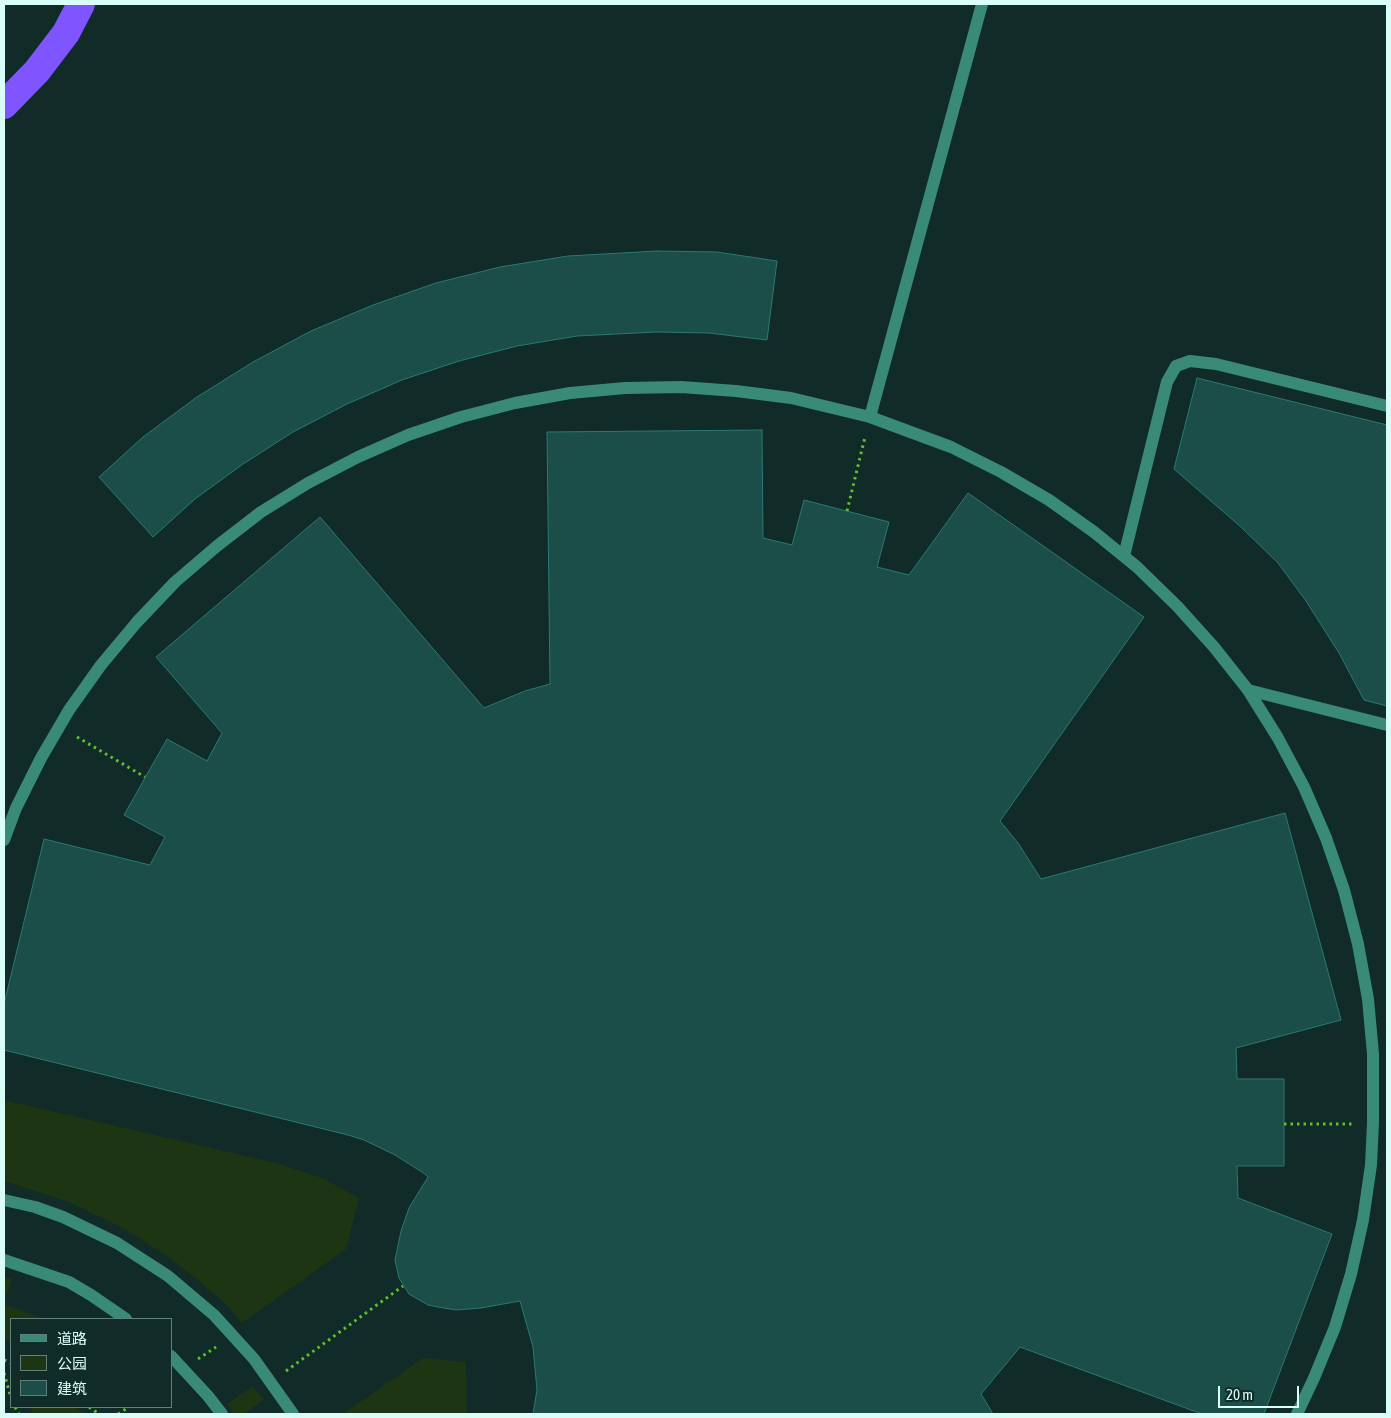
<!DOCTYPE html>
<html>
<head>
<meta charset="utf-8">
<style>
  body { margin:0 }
  #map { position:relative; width:1391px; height:1418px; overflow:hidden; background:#102b28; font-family:"Asap Condensed","Noto Sans SC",sans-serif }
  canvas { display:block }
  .frame { position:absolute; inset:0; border:5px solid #dafff9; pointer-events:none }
  .legend { position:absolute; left:10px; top:1318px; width:162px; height:90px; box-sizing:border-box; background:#102b28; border:1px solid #61807c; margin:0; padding:6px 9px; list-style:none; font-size:15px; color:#dafff9 }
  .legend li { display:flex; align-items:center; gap:10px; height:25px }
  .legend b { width:25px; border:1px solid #61807c }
  .scale { position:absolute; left:1218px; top:1386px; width:81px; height:22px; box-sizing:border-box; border:2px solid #dafff9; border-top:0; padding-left:6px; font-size:15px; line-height:18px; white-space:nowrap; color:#dafff9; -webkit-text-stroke:4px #102b28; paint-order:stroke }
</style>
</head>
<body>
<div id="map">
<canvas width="1391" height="1418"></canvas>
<div class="frame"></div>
<ul class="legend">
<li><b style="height:6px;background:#398b78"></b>道路</li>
<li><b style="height:14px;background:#1d3513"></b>公园</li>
<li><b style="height:14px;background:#1b4d49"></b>建筑</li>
</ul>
<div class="scale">20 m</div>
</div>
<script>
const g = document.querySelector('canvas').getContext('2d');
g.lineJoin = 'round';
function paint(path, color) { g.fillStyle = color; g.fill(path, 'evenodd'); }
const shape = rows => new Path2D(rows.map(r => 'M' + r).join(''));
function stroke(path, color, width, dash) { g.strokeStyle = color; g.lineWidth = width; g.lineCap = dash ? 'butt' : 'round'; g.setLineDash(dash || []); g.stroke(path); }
paint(shape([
  [4,1100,276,1163,322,1178,359,1198,346,1249,242,1323,225,1303,177,1263,125,1229,69,1202,4,1181],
  [4,1277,12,1279,4,1304,43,1319,11,1319,11,1342,4,1339],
  [423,1358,466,1362,467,1414,343,1414],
  [253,1386,264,1400,244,1414,234,1414,227,1404],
  [29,1407,75,1407,85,1414,34,1414]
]), '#1d3513');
const building = shape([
  [657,251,717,252,777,261,767,340,709,333,656,332,577,336,517,346,459,361,402,380,347,404,293,432,243,464,195,499,153,537,99,477,143,437,197,397,253,362,311,331,373,305,436,283,500,267,568,256,657,251],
  [1197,378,1387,425,1387,706,1364,700,1339,653,1306,601,1278,563,1241,527,1174,469,1197,378],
  [762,430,763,538,792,545,804,500,889,522,877,567,909,575,968,493,1144,617,1000,821,1018,843,1041,879,1285,813,1341,1020,1236,1048,1237,1079,1284,1079,1284,1166,1237,1166,1238,1198,1332,1234,1264,1414,1202,1414,1020,1347,981,1394,993,1414,533,1414,537,1390,533,1347,520,1301,481,1308,456,1310,438,1307,428,1305,409,1294,399,1278,395,1260,401,1231,409,1208,428,1177,425,1174,395,1155,364,1140,348,1135,4,1050,4,1004,44,839,150,865,165,837,124,815,167,739,207,761,222,733,156,657,320,517,484,708,525,691,550,684,547,432,762,430]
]);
paint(building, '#1b4d49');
stroke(building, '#2c7973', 1);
stroke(shape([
  [847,511,865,437],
  [77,737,145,777],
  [1284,1124,1353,1124],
  [198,1359,216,1347],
  [4,1360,11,1363],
  [286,1371,403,1286],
  [4,1373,11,1398],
  [15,1407,19,1414],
  [89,1407,99,1414],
  [118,1414,129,1407]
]), '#5fc12c', 3, [2.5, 4]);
stroke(shape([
  [870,417,982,4],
  [1124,556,1167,382,1176,366,1190,361,1216,364,1387,406],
  [1248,690,1387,725],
  [4,840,16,808,41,758,69,710,101,665,137,622,175,582,217,546,261,512,308,483,358,457,408,435,461,417,515,403,570,393,625,388,681,387,736,391,791,398,870,417,951,447,1001,472,1049,500,1094,532,1137,567,1177,606,1214,647,1248,690,1278,738,1304,787,1326,838,1344,890,1358,944,1368,999,1373,1054,1373,1123,1371,1165,1363,1220,1351,1274,1335,1327,1314,1378,1297,1414],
  [4,1200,35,1207,63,1217,117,1243,168,1276,214,1315,254,1359,293,1414],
  [4,1260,69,1282,91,1295,126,1319],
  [171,1356,208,1396,222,1414]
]), '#398b78', 12);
stroke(shape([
  [4,105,37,71,66,33,81,4]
]), '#7e55ff', 28);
</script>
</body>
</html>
